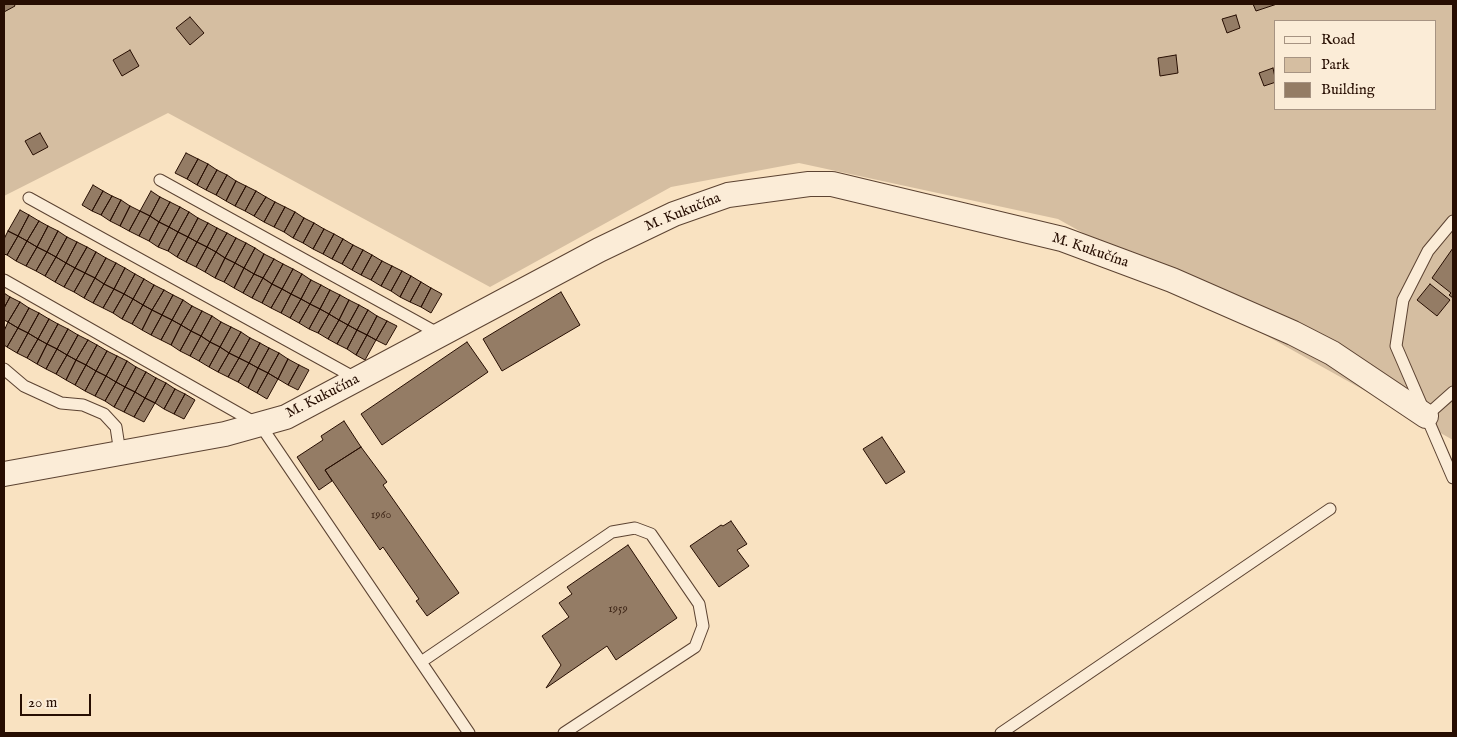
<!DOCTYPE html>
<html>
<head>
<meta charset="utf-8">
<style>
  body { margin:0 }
  #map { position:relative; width:1457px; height:737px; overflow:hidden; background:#f9e2c1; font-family:"IM FELL English",serif }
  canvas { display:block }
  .frame { position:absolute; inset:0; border:5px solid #270e02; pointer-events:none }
  .legend { position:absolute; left:1274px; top:20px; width:162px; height:90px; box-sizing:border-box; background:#fbecd7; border:1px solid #a69382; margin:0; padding:6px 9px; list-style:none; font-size:15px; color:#270e02 }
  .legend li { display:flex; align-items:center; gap:10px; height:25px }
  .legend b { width:25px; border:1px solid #a69382 }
  .scale { position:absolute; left:20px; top:694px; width:71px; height:22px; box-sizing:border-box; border:2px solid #270e02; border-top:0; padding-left:6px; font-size:15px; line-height:18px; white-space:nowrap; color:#270e02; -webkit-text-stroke:4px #fbecd7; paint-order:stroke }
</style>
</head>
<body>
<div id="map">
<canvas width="1457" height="737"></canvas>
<div class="frame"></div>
<ul class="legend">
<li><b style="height:6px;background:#fbecd7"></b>Road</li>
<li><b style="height:14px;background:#d5bea1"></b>Park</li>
<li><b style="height:14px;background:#947c65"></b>Building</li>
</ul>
<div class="scale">20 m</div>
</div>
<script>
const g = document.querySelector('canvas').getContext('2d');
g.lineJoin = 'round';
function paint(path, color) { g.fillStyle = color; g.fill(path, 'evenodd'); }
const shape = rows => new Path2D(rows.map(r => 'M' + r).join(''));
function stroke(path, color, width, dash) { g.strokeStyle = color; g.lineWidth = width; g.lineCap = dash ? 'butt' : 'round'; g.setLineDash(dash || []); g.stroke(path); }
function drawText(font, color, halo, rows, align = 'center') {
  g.font = font + ' "IM FELL English",serif'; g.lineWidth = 4; g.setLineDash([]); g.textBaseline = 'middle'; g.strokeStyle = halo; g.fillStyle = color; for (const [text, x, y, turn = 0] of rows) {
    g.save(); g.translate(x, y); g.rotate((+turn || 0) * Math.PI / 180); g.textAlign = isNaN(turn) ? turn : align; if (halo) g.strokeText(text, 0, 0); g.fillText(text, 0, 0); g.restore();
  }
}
paint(shape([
  [4,4,1453,4,1453,440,1058,219,799,163,671,187,490,287,168,113,4,196],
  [1276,21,1436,21,1436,109,1276,109]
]), '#d5bea1');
const building = shape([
  [4,4,14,4,15,6,4,12,4,4],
  [1253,4,1277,4,1256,11,1253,4],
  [1236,15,1240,28,1227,33,1222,19,1236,15],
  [190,17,204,33,190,45,176,28,190,17],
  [130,50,139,66,122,76,113,60,130,50],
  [1176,55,1178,73,1160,76,1158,58,1176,55],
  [1273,68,1276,82,1264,86,1259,73,1273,68],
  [40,133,48,147,33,155,25,141,40,133],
  [186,153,198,159,187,179,175,173,186,153],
  [198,159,208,164,197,185,187,179,198,159],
  [208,164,217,170,206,190,197,185,208,164],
  [217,170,227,175,216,195,206,190,217,170],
  [227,175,236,181,226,201,216,195,227,175],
  [236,181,246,186,235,206,226,201,236,181],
  [93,185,103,191,92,211,82,205,93,185],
  [246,186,256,191,245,211,235,206,246,186],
  [103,191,112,196,101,215,92,211,103,191],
  [151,191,160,197,150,216,140,211,151,191],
  [256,191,266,197,254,216,245,211,256,191],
  [112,196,121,200,110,221,101,215,112,196],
  [160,197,170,202,159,222,150,216,160,197],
  [266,197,275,202,264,222,254,216,266,197],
  [121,200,130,206,120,226,110,221,121,200],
  [170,202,180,207,169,227,159,222,170,202],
  [275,202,285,207,274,227,264,222,275,202],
  [130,206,140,211,129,231,120,226,130,206],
  [180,207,189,212,178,232,169,227,180,207],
  [285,207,295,212,284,232,274,227,285,207],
  [20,210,29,215,18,236,8,231,20,210],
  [140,211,150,216,139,236,129,231,140,211],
  [189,212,198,218,188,237,178,232,189,212],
  [295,212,304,218,293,238,284,232,295,212],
  [29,215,39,221,27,241,18,236,29,215],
  [150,216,159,222,149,241,139,236,150,216],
  [198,218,208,223,197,242,188,237,198,218],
  [304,218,314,223,303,243,293,238,304,218],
  [39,221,48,226,37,247,27,241,39,221],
  [159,222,169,227,158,247,149,241,159,222],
  [208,223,217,228,207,247,197,242,208,223],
  [314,223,324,229,313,249,303,243,314,223],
  [48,226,58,231,47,252,37,247,48,226],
  [169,227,178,232,168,251,158,247,169,227],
  [217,228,227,233,216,252,207,247,217,228],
  [324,229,334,234,323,254,313,249,324,229],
  [8,231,18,236,7,255,4,254,4,239,8,231],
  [58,231,67,237,56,257,47,252,58,231],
  [178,232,188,237,177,257,168,251,178,232],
  [227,233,236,238,225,258,216,252,227,233],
  [334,234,343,239,332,259,323,254,334,234],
  [18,236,27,241,16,261,7,255,18,236],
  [67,237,77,242,66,263,56,257,67,237],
  [188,237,197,242,186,262,177,257,188,237],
  [236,238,246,243,235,263,225,258,236,238],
  [343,239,353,245,342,264,332,259,343,239],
  [27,241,37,247,26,266,16,261,27,241],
  [77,242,87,247,75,268,66,263,77,242],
  [197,242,207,247,196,267,186,262,197,242],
  [246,243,255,248,244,268,235,263,246,243],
  [353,245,363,250,352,270,342,264,353,245],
  [37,247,47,252,36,271,26,266,37,247],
  [87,247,96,252,85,273,75,268,87,247],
  [207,247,216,252,205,272,196,267,207,247],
  [255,248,264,254,254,274,244,268,255,248],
  [1453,248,1453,298,1449,295,1451,293,1432,278,1453,248],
  [363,250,372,255,361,275,352,270,363,250],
  [47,252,56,257,45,276,36,271,47,252],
  [96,252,106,258,95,278,85,273,96,252],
  [216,252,225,258,215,278,205,272,216,252],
  [264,254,274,259,263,278,254,274,264,254],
  [372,255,382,261,371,280,361,275,372,255],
  [56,257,66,263,55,282,45,276,56,257],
  [106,258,116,263,104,284,95,278,106,258],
  [225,258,235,263,224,282,215,278,225,258],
  [274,259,283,264,272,284,263,278,274,259],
  [382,261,392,266,381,286,371,280,382,261],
  [66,263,75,268,64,287,55,282,66,263],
  [116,263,125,268,114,289,104,284,116,263],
  [235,263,244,268,234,288,224,282,235,263],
  [283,264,293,269,282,289,272,284,283,264],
  [392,266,402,271,391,291,381,286,392,266],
  [75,268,85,273,74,292,64,287,75,268],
  [125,268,135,274,124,294,114,289,125,268],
  [244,268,254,274,243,293,234,288,244,268],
  [293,269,302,274,291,294,282,289,293,269],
  [402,271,411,276,400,297,391,291,402,271],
  [85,273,95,278,84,298,74,292,85,273],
  [135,274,144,279,133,299,124,294,135,274],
  [254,274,263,278,252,298,243,293,254,274],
  [302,274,311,280,301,299,291,294,302,274],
  [411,276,421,282,410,302,400,297,411,276],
  [95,278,104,284,93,303,84,298,95,278],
  [263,278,272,284,262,303,252,298,263,278],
  [144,279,154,285,143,305,133,299,144,279],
  [311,280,321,285,310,304,301,299,311,280],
  [421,282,431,288,421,307,410,302,421,282],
  [104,284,114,289,103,308,93,303,104,284],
  [272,284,282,289,271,308,262,303,272,284],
  [1430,284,1450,300,1437,316,1417,300,1430,284],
  [154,285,164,290,152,310,143,305,154,285],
  [321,285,330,290,320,309,310,304,321,285],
  [431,288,442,294,431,313,421,307,431,288],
  [114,289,124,294,113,313,103,308,114,289],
  [282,289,291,294,281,313,271,308,282,289],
  [164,290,173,295,162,315,152,310,164,290],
  [330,290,340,295,329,314,320,309,330,290],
  [561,292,580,325,502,371,483,339,561,292],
  [4,293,10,297,4,308,4,293],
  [124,294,133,299,122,319,113,313,124,294],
  [291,294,301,299,290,318,281,313,291,294],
  [173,295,183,300,172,320,162,315,173,295],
  [340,295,349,300,339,320,329,314,340,295],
  [10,297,20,302,8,322,4,320,4,308,10,297],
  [133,299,143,305,132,324,122,319,133,299],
  [301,299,310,304,299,323,290,318,301,299],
  [183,300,192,306,181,325,172,320,183,300],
  [349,300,359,305,348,325,339,320,349,300],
  [20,302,29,308,18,328,8,322,20,302],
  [310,304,320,309,309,329,299,323,310,304],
  [143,305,152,310,142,330,132,324,143,305],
  [359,305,368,310,357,330,348,325,359,305],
  [192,306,202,311,191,331,181,325,192,306],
  [29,308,39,313,28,333,18,328,29,308],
  [320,309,329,314,318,333,309,329,320,309],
  [152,310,162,315,151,335,142,330,152,310],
  [368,310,377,316,367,335,357,330,368,310],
  [202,311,212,316,201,336,191,331,202,311],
  [39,313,49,319,38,339,28,333,39,313],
  [329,314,339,320,328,339,318,333,329,314],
  [162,315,172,320,161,340,151,335,162,315],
  [212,316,221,322,210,342,201,336,212,316],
  [377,316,387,321,376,340,367,335,377,316],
  [49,319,58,324,47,344,38,339,49,319],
  [172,320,181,325,171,345,161,340,172,320],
  [339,320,348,325,337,344,328,339,339,320],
  [387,321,397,326,386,345,376,340,387,321],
  [8,322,18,328,7,347,4,345,4,331,8,322],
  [221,322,231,327,220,347,210,342,221,322],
  [58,324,68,329,57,349,47,344,58,324],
  [181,325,191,331,180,351,171,345,181,325],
  [348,325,357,330,347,349,337,344,348,325],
  [231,327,241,332,229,353,220,347,231,327],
  [18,328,28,333,17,353,7,347,18,328],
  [68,329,78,335,67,355,57,349,68,329],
  [357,330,367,335,356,355,347,349,357,330],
  [191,331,201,336,190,356,180,351,191,331],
  [241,332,250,338,239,358,229,353,241,332],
  [28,333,38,339,27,358,17,353,28,333],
  [78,335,88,340,76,360,67,355,78,335],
  [367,335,376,340,365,360,356,355,367,335],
  [201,336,210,342,199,361,190,356,201,336],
  [250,338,260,343,249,363,239,358,250,338],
  [38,339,47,344,37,364,27,358,38,339],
  [88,340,97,345,86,365,76,360,88,340],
  [210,342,220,347,209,367,199,361,210,342],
  [467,342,488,372,382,445,361,414,467,342],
  [260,343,269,348,258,368,249,363,260,343],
  [47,344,57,349,46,369,37,364,47,344],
  [97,345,107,351,96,371,86,365,97,345],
  [220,347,229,353,218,372,209,367,220,347],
  [269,348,279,353,268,373,258,368,269,348],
  [57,349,67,355,56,374,46,369,57,349],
  [107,351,117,356,106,376,96,371,107,351],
  [229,353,239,358,228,377,218,372,229,353],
  [279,353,288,359,278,379,268,373,279,353],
  [67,355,76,360,66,380,56,374,67,355],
  [117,356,127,361,116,382,106,376,117,356],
  [239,358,249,363,238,382,228,377,239,358],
  [288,359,299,365,288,385,278,379,288,359],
  [76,360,86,365,75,385,66,380,76,360],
  [127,361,136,367,125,387,116,382,127,361],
  [249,363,258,368,248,388,238,382,249,363],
  [86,365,96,371,85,391,75,385,86,365],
  [299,365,309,370,298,390,288,385,299,365],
  [136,367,146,372,135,392,125,387,136,367],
  [258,368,268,373,257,393,248,388,258,368],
  [96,371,106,376,95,396,85,391,96,371],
  [146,372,156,378,145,398,135,392,146,372],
  [268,373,278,379,267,399,257,393,268,373],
  [106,376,116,382,105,401,95,396,106,376],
  [156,378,166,383,155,403,145,398,156,378],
  [116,382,125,387,114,407,105,401,116,382],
  [166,383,175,389,164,409,155,403,166,383],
  [125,387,135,392,124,412,114,407,125,387],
  [175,389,185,394,174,414,164,409,175,389],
  [135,392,145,398,134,417,124,412,135,392],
  [185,394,195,400,184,419,174,414,185,394],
  [145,398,155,403,144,422,134,417,145,398],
  [344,421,361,447,325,470,332,481,319,490,297,457,323,440,321,436,344,421],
  [882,437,905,472,886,484,863,449,882,437],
  [361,447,387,482,383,485,459,593,427,616,416,601,419,599,383,547,380,550,325,470,361,447],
  [731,521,747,544,737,550,749,566,719,587,690,546,721,525,723,526,731,521],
  [628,545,677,618,616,660,607,646,546,688,561,665,542,636,569,617,559,603,572,594,567,587,628,545]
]);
paint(building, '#947c65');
stroke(building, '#270e02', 1);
const service = shape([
  [160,180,441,335],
  [29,198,357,379],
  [1453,221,1428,251,1403,300,1396,346,1453,478],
  [4,280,261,426,469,733],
  [4,369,24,386,61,403,83,405,104,414,116,427,120,453],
  [1426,416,1453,392],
  [421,662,612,532,635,528,651,534,699,604,703,626,695,647,564,733],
  [1001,733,1330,509]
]);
const minor = shape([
  [4,474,225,434,286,417,599,250,674,214,728,195,809,184,832,184,1062,239,1172,280,1293,333,1332,353,1426,416]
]);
stroke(service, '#5c4332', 13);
stroke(minor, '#5c4332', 26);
stroke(service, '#fbecd7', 11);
stroke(minor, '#fbecd7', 24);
drawText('12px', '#422a1b', null, [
  ["1960",381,516],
  ["1959",618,610]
]);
drawText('15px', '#270e02', '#fbecd7', [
  ["M. Kukučína",683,213,-22],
  ["M. Kukučína",1090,251,19],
  ["M. Kukučína",323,397,-27]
]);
</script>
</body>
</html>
